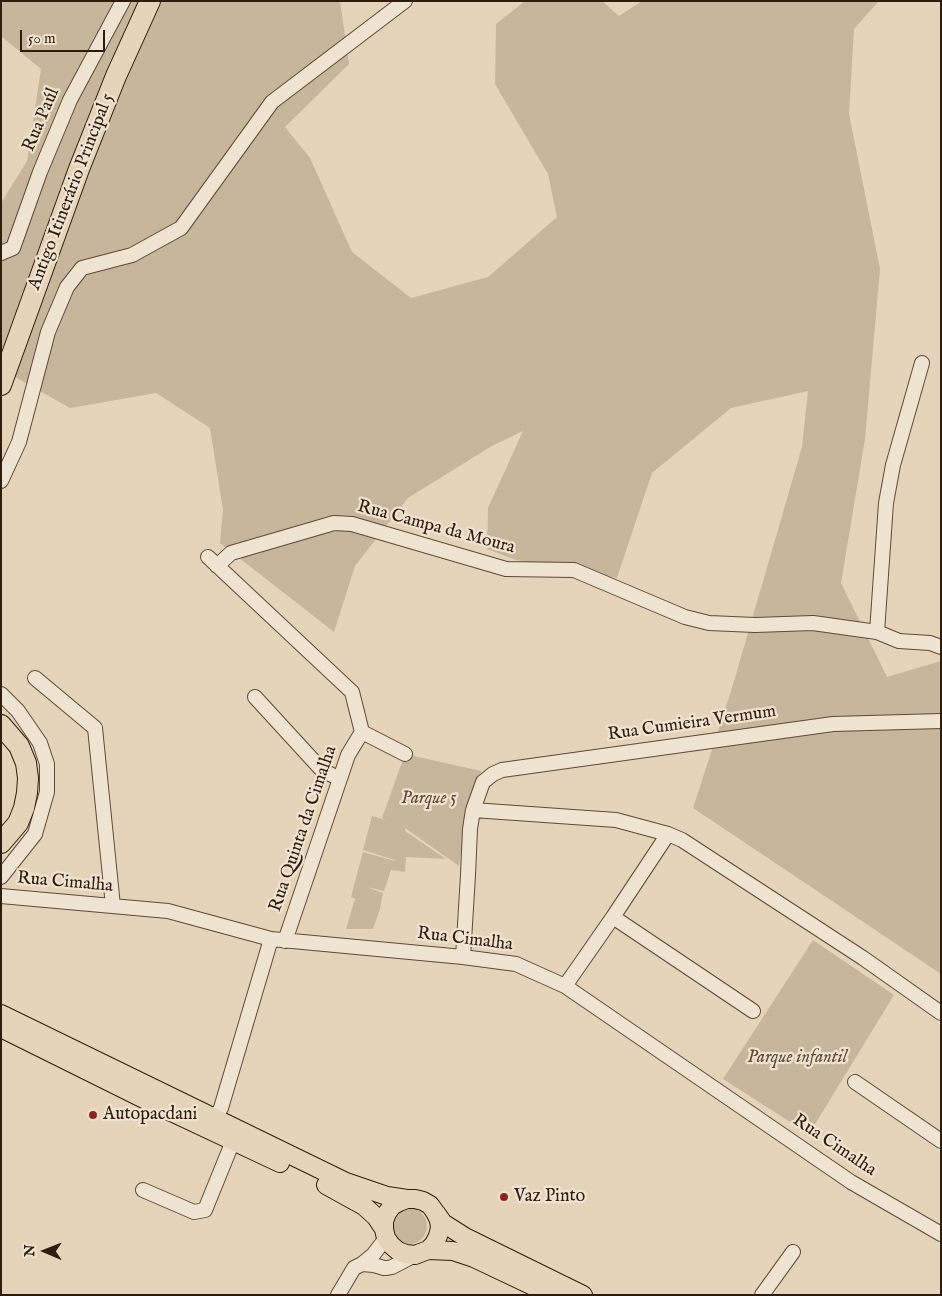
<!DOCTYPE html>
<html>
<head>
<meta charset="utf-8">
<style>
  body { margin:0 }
  #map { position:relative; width:942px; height:1296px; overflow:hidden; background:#e6d4ba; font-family:"IM FELL English",serif }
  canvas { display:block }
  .frame { position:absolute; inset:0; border:2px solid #301c0c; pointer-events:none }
  .north { position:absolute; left:20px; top:1226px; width:50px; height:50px; -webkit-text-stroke:4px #efe3d2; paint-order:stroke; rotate:271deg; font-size:14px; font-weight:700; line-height:20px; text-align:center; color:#301c0c }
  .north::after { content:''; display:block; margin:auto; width:18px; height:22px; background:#301c0c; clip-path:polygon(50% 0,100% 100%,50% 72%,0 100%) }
  .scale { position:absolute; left:20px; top:30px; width:85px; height:22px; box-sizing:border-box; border:2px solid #301c0c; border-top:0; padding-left:6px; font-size:15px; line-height:18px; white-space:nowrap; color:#301c0c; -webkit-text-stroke:4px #efe3d2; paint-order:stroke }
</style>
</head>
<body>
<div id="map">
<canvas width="942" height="1296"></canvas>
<div class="frame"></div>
<div class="north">N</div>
<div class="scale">50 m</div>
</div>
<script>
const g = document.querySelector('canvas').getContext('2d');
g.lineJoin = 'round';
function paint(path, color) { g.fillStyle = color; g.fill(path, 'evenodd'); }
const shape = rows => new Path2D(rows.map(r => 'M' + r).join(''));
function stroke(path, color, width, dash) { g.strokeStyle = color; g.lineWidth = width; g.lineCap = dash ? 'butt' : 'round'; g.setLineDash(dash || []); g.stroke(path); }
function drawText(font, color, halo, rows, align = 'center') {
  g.font = font + ' "IM FELL English",serif'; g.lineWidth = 4.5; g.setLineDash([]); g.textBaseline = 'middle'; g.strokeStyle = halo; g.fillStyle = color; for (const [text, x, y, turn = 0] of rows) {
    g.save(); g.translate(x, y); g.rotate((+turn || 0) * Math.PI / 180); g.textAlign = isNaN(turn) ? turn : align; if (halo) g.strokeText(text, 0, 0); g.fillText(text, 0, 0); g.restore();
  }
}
paint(shape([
  [1,1,340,1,349,64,285,127,310,158,352,252,411,298,488,277,557,217,548,174,495,84,496,24,525,1,602,1,619,16,642,1,879,1,854,29,849,114,880,269,865,439,841,583,887,677,941,661,941,974,693,808,732,688,802,447,808,391,731,408,652,473,617,578,516,560,487,549,488,508,523,431,490,447,408,498,355,566,334,632,220,543,223,510,210,428,156,393,70,408,1,369,1,203,27,161,41,69,1,36],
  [405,754,481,771,467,807,459,866,405,828,405,831,446,859,406,857,405,872,391,870,384,891,367,887,383,893,380,909,373,929,346,929,355,899,351,897,363,852,395,861,395,860,363,850,372,816,386,820,382,818],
  [813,940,894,995,809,1134,723,1079],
  '391 1226a18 18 0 1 1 36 0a18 18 0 1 1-36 0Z'
]), '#c7b59c');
const minor = shape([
  [1,253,13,248,40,172,70,100,123,1],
  [1,481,19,442,48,332,67,287,82,268,132,255,181,228,272,102,405,1],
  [208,557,352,692,362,732],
  [217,566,231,553,334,523,352,524,506,569,574,570,685,617,709,623,755,625,813,623,877,632,899,641,930,643,941,647],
  [877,632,886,503,893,465,922,363],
  [35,678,95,728,113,906],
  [1,694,18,711,40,743,47,764,47,792,35,834,1,877],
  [255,697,321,769,339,779],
  [362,732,405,754],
  [473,810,616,820,668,834,682,840,863,958,941,1013],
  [1,896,168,911,271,939,463,957,516,964,565,986,851,1182,941,1234],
  [613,917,753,1011],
  [285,941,348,755,362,732],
  [463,957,468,875,470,829,473,810,483,782,493,774,502,770,833,724,941,721],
  [565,986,613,917,668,834],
  [855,1082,941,1141],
  [215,1118,221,1108,271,939],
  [143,1190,194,1212,205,1210,233,1141],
  [362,1264,374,1265,384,1268,387,1268,392,1267,415,1255],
  [338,1295,354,1268,362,1264,373,1255,386,1238],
  [762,1295,793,1252]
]);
const major = shape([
  [1,1014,346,1182,387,1196,407,1199,415,1199,423,1201,430,1205,435,1212,439,1220,440,1228,438,1236,434,1244,428,1250,415,1255,406,1254,398,1251,391,1245,386,1238,384,1229,384,1221,387,1213,392,1206,399,1202,407,1199],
  [1,1028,148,1101,280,1163],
  [326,1185,364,1206,376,1217,384,1229],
  [436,1213,443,1223,465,1237,583,1295],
  [428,1250,453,1251,474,1258,552,1295]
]);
const highway = shape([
  [1,385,79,169,116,76,150,1],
  [1,725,19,746,26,763,28,778,27,793,24,808,18,823,1,843]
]);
stroke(minor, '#5e4a38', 16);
stroke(major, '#301c0c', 20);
stroke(highway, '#301c0c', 22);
stroke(minor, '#efe3d2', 14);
stroke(major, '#e6d4ba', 18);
stroke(highway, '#e6d4ba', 20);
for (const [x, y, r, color] of [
  [93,1115,5,"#8f2418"],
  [504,1197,5,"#8f2418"]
]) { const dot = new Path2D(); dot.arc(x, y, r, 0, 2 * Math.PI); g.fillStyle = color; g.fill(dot); stroke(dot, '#efe3d2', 2); }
drawText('18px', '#301c0c', '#efe3d2', [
  ["Rua Paúl",42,120,-67],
  ["Antigo Itinerário Principal 5",72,192,-69],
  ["Rua Campa da Moura",436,528,15],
  ["Rua Cumieira Vermum",692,724,-8],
  ["Rua Quinta da Cimalha",304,829,-71],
  ["Rua Cimalha",65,883,5],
  ["Rua Cimalha",465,940,7],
  ["Rua Cimalha",834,1146,34]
]);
drawText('italic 18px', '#5d4a37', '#efe3d2', [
  ["Parque 5",429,799],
  ["Parque infantil",797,1058]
]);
drawText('18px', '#301c0c', '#efe3d2', [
  ["Autopacdani",103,1115],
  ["Vaz Pinto",514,1197]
], 'left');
</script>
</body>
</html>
